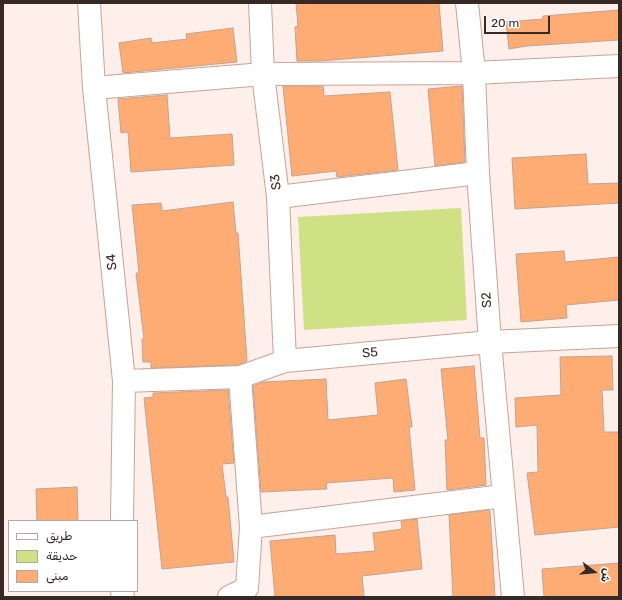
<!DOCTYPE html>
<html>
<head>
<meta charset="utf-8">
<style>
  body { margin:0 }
  #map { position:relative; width:622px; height:600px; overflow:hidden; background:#feefea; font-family:Rubik,"Noto Naskh Arabic",sans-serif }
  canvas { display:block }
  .frame { position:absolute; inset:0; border:4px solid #372924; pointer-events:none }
  .legend { position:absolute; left:8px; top:520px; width:130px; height:72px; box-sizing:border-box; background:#fff; border:1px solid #afa9a7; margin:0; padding:5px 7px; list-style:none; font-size:12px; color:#372924 }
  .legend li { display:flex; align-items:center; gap:8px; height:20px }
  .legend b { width:20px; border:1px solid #afa9a7 }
  .north { position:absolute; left:574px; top:552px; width:40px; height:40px; -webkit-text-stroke:3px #fff; paint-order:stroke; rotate:106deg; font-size:11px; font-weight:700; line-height:16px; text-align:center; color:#372924 }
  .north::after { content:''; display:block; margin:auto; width:14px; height:18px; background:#372924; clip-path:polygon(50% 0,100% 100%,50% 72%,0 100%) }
  .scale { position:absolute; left:484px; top:16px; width:66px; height:18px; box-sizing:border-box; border:2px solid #372924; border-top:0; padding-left:5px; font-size:12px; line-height:14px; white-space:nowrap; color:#372924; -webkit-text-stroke:3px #fff; paint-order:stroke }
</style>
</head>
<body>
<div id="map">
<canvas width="622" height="600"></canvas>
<div class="frame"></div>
<ul class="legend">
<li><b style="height:5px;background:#fff"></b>طريق</li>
<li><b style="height:11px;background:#d0e085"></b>حديقة</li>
<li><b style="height:11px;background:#feac74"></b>مبنى</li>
</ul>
<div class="north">ش</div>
<div class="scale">20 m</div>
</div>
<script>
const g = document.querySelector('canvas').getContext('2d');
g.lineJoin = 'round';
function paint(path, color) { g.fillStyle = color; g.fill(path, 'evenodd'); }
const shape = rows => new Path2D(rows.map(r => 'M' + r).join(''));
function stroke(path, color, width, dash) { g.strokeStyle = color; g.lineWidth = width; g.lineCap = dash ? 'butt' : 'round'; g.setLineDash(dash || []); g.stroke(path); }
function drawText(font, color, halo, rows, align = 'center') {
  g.font = font + ' Rubik,sans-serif'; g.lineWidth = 3; g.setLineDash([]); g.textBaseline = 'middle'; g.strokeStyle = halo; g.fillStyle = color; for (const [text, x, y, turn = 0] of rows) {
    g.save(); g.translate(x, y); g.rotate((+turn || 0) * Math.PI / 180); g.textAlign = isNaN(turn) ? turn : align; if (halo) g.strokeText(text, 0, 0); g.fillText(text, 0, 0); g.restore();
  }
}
paint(shape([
  [461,208,467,320,304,330,298,217]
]), '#d0e085');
const building = shape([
  [296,3,439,3,443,51,320,61,297,61,295,27,298,26,296,3],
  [619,10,619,40,527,46,509,49,506,22,543,19,543,16,619,10],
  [233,28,237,62,123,73,119,43,151,38,152,43,187,39,186,34,233,28],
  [283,86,323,86,324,96,390,92,398,170,337,177,336,171,292,176,283,86],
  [462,86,465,162,435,166,428,89,462,86],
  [167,95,170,138,232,134,234,165,131,172,128,132,121,133,118,99,167,95],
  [586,154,588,184,619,183,619,203,515,209,512,158,586,154],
  [233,202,236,233,238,233,247,361,238,365,151,368,151,362,143,362,142,339,144,339,136,273,139,273,132,205,161,203,162,211,233,202],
  [564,251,565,262,619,257,619,300,566,305,567,318,521,322,516,254,564,251],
  [612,356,613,390,602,390,604,432,619,432,619,527,535,535,527,473,538,472,537,425,516,427,515,398,561,395,560,357,612,356],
  [474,366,480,438,484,438,486,485,447,490,445,440,448,440,441,369,474,366],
  [326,379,328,420,378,415,375,383,406,379,412,427,409,427,415,490,394,492,393,478,326,483,327,489,261,492,253,386,263,382,326,379],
  [228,390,234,463,222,464,226,497,228,497,234,562,162,569,144,398,153,397,153,393,228,390],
  [77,487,78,521,37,521,36,489,77,487],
  [488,510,490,511,495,597,453,597,449,515,488,510],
  [417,519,422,569,362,576,364,597,275,597,270,541,335,535,336,554,375,551,373,533,402,529,401,521,417,519],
  [619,563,619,597,544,597,542,569,619,563]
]);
paint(building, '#feac74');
stroke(building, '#c1a390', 1);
const street = shape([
  [89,3,94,88,124,381,122,521],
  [260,3,263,74,278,197,285,361],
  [467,3,474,73,478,173,490,342,513,597],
  [94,88,263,74,474,73,619,66],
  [278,197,478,173],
  [124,381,240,377,285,361,490,342,619,336],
  [251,527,503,496],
  [122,591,123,597],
  [229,597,247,588,251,527,240,377]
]);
stroke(street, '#c6a497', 24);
stroke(street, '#fff', 22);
drawText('13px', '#372924', '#fff', [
  ["S3",276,182,-97],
  ["S4",112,262,-96],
  ["S2",487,300,-94],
  ["S5",370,353,-5]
]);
</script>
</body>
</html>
